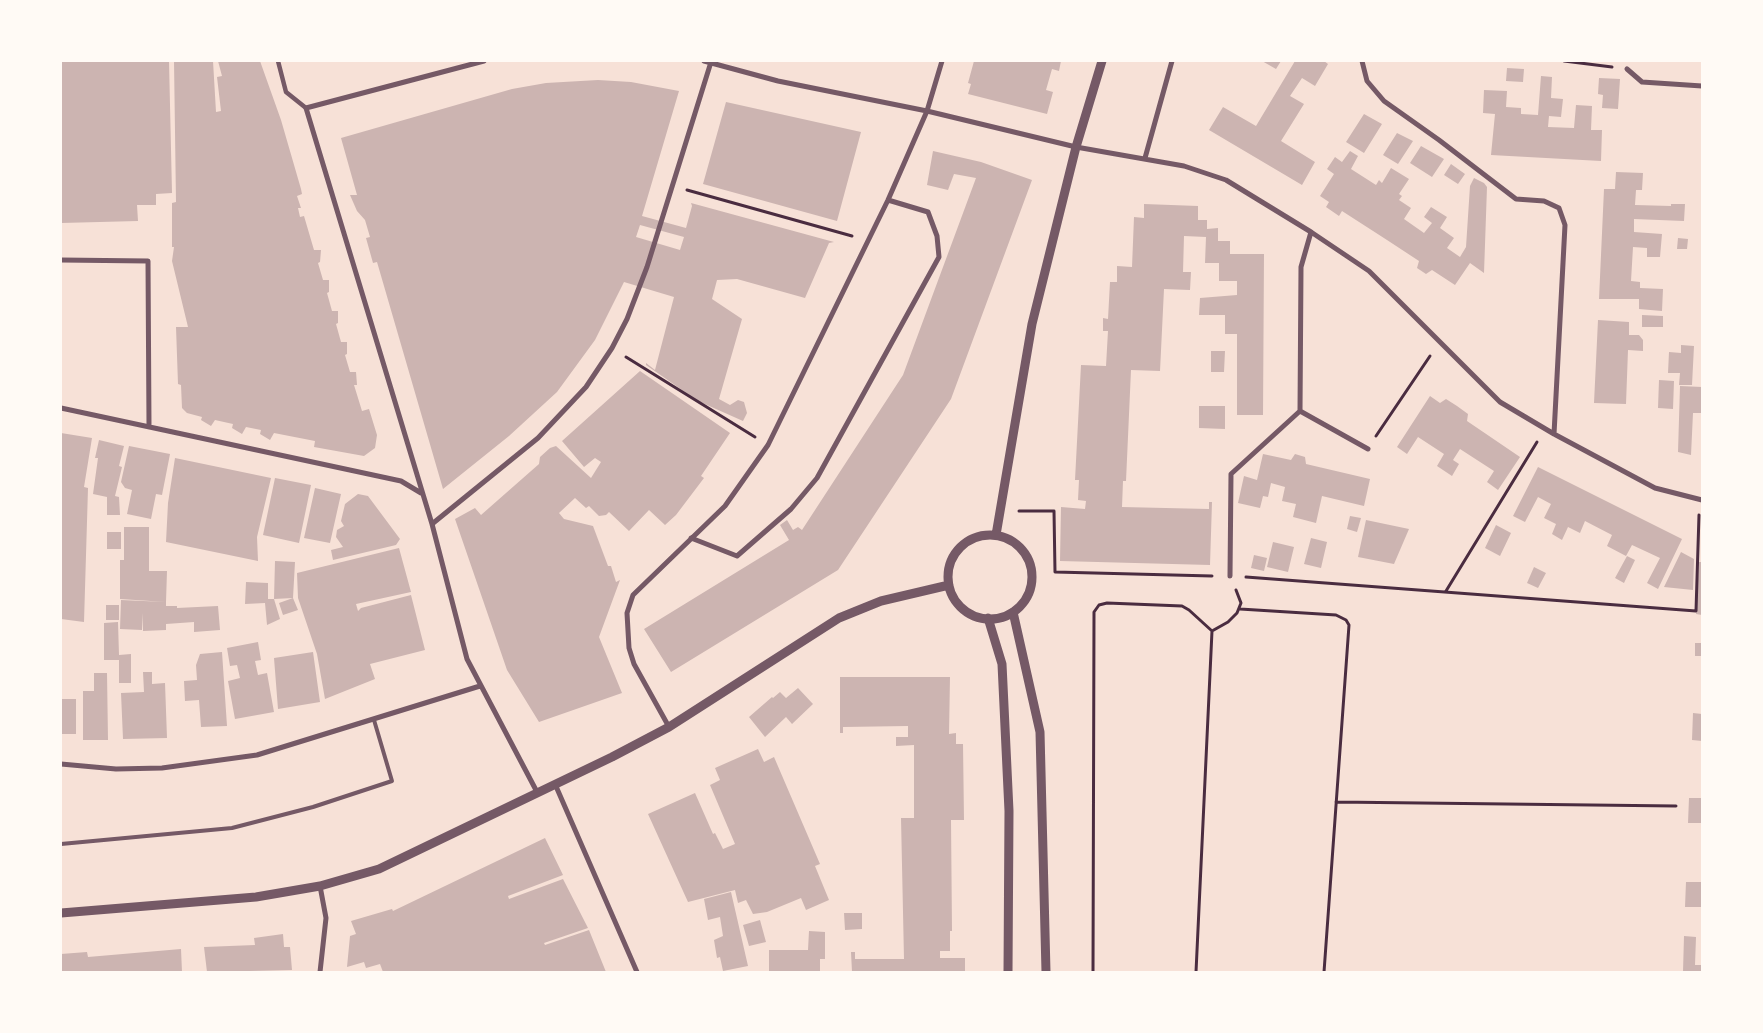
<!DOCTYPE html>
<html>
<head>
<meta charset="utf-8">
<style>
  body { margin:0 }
  #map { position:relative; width:1763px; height:1033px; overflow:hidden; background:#f7e1d7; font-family:"Open Sans",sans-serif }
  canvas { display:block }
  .frame { position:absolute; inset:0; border:62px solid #fffaf5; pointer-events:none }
</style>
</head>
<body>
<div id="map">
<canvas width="1763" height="1033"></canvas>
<div class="frame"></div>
</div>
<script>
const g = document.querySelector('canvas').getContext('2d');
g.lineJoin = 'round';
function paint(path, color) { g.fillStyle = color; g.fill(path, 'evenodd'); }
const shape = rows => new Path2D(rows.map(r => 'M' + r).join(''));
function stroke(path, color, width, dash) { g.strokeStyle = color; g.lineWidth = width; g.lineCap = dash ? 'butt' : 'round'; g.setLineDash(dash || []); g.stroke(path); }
paint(shape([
  [61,61,169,61,172,193,156,194,156,205,137,205,138,221,61,223],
  [174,61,213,61,216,112,221,111,217,77,222,76,218,61,260,61,281,120,301,189,302,194,297,196,301,208,298,208,300,217,304,216,314,250,321,250,320,262,318,263,323,280,329,280,329,292,327,293,332,311,338,311,338,323,336,324,341,342,347,342,347,354,345,355,350,372,356,372,357,385,354,385,362,411,369,409,377,435,375,448,364,456,314,447,315,441,274,433,270,440,260,434,261,430,246,427,242,434,232,428,233,424,215,420,211,426,201,420,202,417,187,413,182,408,181,385,178,384,176,327,188,327,172,261,174,247,172,247,172,203,176,202],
  [974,61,1061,61,1059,71,1052,69,1046,90,1053,92,1047,114,968,94,971,84,968,83],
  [1262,61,1281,61,1276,69],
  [1295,61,1324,61,1328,64,1315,86,1302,78,1290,96,1304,104,1281,141,1315,162,1302,185,1209,130,1223,107,1256,126],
  [1507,68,1524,69,1523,82,1506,81],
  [1541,76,1552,77,1551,98,1563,99,1561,117,1549,116,1548,127,1574,128,1576,105,1592,106,1591,130,1602,130,1601,161,1491,155,1495,114,1483,113,1484,90,1507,91,1506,107,1521,108,1521,114,1538,115],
  [1599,78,1620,79,1618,109,1602,108,1603,95,1598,94],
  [598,80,631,82,679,91,642,216,686,228,692,206,691,203,834,242,829,243,805,298,737,279,717,280,712,299,742,319,719,399,730,405,738,400,744,402,747,413,743,421,698,401,646,365,646,363,655,370,674,297,624,282,595,340,557,392,509,436,443,489,377,262,373,263,366,238,370,237,365,220,357,211,350,195,357,195,341,138,512,89,546,83],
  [640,225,684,237,680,250,636,237],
  [726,102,861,132,837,221,703,184],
  [1364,114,1382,124,1364,153,1346,142],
  [1397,133,1413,141,1398,164,1383,155],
  [1421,146,1444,159,1432,177,1410,163],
  [933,151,981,162,1032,180,951,399,838,570,671,672,644,629,789,540,780,525,787,520,793,530,798,527,802,530,903,375,976,178,954,174,948,190,927,185],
  [1350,151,1358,156,1351,169,1376,185,1379,180,1382,183,1391,168,1409,179,1399,194,1402,196,1399,200,1411,208,1404,219,1424,233,1432,223,1424,217,1431,207,1447,217,1440,228,1454,238,1447,248,1460,257,1466,247,1470,186,1474,178,1484,183,1487,187,1484,273,1470,263,1455,285,1432,270,1426,274,1417,268,1419,261,1387,240,1342,211,1339,216,1326,207,1329,202,1320,196,1334,174,1327,169,1335,157,1342,162],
  [1451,164,1465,174,1458,184,1444,175],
  [1616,172,1643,173,1642,190,1636,190,1635,205,1671,206,1671,204,1685,204,1684,221,1634,219,1634,232,1662,234,1660,257,1647,257,1647,248,1633,247,1631,281,1640,282,1640,288,1663,289,1662,311,1639,309,1639,299,1599,299,1604,189,1615,189],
  [1144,204,1198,206,1198,220,1207,220,1207,229,1218,228,1218,241,1230,241,1230,254,1264,254,1263,415,1237,415,1237,334,1225,334,1225,315,1199,315,1200,298,1237,295,1237,281,1219,281,1219,263,1205,263,1206,237,1184,236,1183,272,1191,272,1190,290,1164,289,1160,371,1131,370,1126,481,1123,481,1122,507,1209,509,1209,502,1212,502,1210,565,1060,561,1061,507,1085,509,1086,501,1078,500,1079,480,1075,480,1081,365,1106,366,1108,331,1103,331,1103,318,1108,319,1110,282,1117,282,1117,266,1132,267,1134,217,1144,218],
  [1678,238,1688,239,1687,249,1677,249],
  [1642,315,1663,316,1663,327,1642,327],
  [1598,320,1629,322,1629,335,1639,335,1643,340,1643,351,1628,350,1626,404,1594,403],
  [1681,345,1694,346,1692,385,1679,385,1680,373,1668,373,1669,352,1681,353],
  [1211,351,1225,351,1224,372,1211,372],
  [640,371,730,433,701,476,704,478,676,515,665,525,649,510,629,531,609,512,606,515,599,516,589,506,586,508,575,498,559,513,564,519,593,526,608,566,611,566,616,582,620,580,599,637,622,693,539,722,507,670,455,519,475,508,481,515,539,464,540,457,550,448,556,446,591,478,601,462,595,458,584,467,562,441],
  [1659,380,1674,381,1673,409,1658,408],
  [1680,386,1702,387,1702,413,1693,413,1691,455,1678,452],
  [1430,396,1440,403,1446,399,1457,406,1468,414,1467,421,1520,457,1498,490,1487,482,1494,471,1460,449,1453,460,1459,464,1452,476,1437,466,1444,454,1418,437,1407,454,1397,447],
  [1199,406,1225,406,1225,429,1199,428],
  [61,433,92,438,84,487,88,488,84,622,61,619],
  [99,440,124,446,119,466,122,467,115,496,119,497,120,515,107,515,107,497,93,494,98,458,95,458],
  [129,446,170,454,162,495,156,494,151,519,127,514,132,490,125,488,121,482],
  [1263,454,1291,460,1295,454,1305,457,1306,464,1370,479,1364,506,1322,496,1316,523,1293,517,1296,504,1282,501,1285,487,1271,483,1268,497,1263,496,1260,508,1238,503,1244,476,1257,480],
  [175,458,271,478,257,537,258,561,166,542,168,503],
  [1538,467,1682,539,1658,589,1647,583,1660,558,1645,551,1632,545,1626,556,1607,546,1612,535,1585,521,1580,533,1568,527,1562,540,1552,534,1556,524,1544,518,1551,504,1538,497,1525,522,1513,516],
  [275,478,311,485,299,543,263,535],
  [315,488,341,494,330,543,304,538],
  [358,494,368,496,400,539,396,545,333,560,331,550,343,547,336,537,337,530,344,526,341,521,345,504],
  [1350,516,1361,518,1357,532,1347,529],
  [1366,520,1409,529,1394,564,1358,557],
  [1496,525,1511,533,1500,556,1485,548],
  [124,527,149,527,149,571,167,571,166,602,120,599,120,560,124,560],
  [107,532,121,532,121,549,107,549],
  [1311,538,1327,542,1321,568,1304,564],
  [1273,542,1294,547,1288,572,1267,567],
  [399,548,411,592,356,604,358,611,361,608,411,595,425,650,370,664,375,679,325,699,317,654,298,598,297,573],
  [1681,552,1694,559,1693,590,1664,587],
  [1254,555,1267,558,1264,571,1251,568],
  [1627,556,1635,560,1624,583,1615,578],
  [275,561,295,562,293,598,298,610,283,615,279,603,293,598,274,599],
  [1699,562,1702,562,1702,615,1696,614],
  [1534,567,1546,573,1538,588,1527,583],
  [246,582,268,583,268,599,274,599,280,619,267,625,265,603,245,604],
  [121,600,166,602,166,606,177,606,177,608,218,606,220,630,194,632,194,622,166,624,166,630,143,631,143,613,142,630,120,629],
  [106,605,119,605,119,620,106,620],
  [118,622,119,655,131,654,131,683,119,683,119,660,104,660,104,623],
  [258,642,261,660,255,661,258,675,267,673,274,712,235,719,228,681,240,678,237,665,230,666,227,648],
  [1695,643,1702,643,1702,656,1695,656],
  [222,652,227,726,201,727,199,700,185,701,184,681,197,680,196,665,200,654],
  [313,652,320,702,278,709,274,658],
  [143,672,152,672,152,684,165,683,167,738,123,739,121,693,144,692],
  [94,673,107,673,108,740,83,740,83,691,94,691],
  [840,677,950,677,949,734,956,733,956,744,963,744,964,820,951,820,952,931,950,931,950,951,940,951,940,958,965,958,965,972,852,972,851,952,855,952,855,959,904,959,901,818,914,818,914,745,896,746,896,737,908,737,908,726,843,727,843,733,840,733],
  [798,688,813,704,792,724,786,717,765,737,749,717,772,697,773,698,780,692,786,698],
  [61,699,76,699,76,734,61,734],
  [1693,713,1702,714,1702,741,1692,740],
  [758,749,764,762,774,757,820,864,815,866,829,900,806,910,801,898,767,912,753,914,746,900,738,903,735,890,688,902,648,814,695,793,713,834,715,833,723,849,735,844,710,785,720,780,715,768],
  [1689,798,1702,798,1702,823,1688,823],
  [545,838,563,875,508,896,509,899,563,879,588,928,544,943,545,945,589,930,606,972,383,972,380,964,366,968,364,962,347,967,350,936,356,934,351,921,392,909,393,911],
  [1686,882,1702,882,1702,907,1685,907],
  [731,892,748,966,723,971,720,957,717,958,714,940,723,936,720,917,708,920,704,899],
  [844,913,862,913,862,929,845,930],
  [760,920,766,942,749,946,743,925],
  [809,931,825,932,825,959,820,959,820,972,769,972,769,950,808,950],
  [283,934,284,947,290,947,292,970,207,972,204,947,255,945,254,938],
  [1684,936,1696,937,1695,965,1702,965,1702,972,1683,972],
  [181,949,182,972,61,972,61,954,87,952,88,957]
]), '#ccb4b1');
stroke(shape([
  [1564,61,1612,67],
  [687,190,852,236],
  [626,357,755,437],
  [1376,436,1430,356],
  [1019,511,1054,511,1055,572,1212,576],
  [1246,577,1696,611,1699,515],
  [1446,591,1537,442],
  [1240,609,1336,615,1346,620,1349,625,1324,972],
  [1336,802,1676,806],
  [1093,972,1094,612,1099,605,1107,603,1182,606,1189,610,1212,631],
  [1196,972,1212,631,1228,622,1237,613,1241,603,1236,590]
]), '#4a2c40', 3);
stroke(shape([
  [61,844,232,828,313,807,392,781,374,720]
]), '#755966', 4);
stroke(shape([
  [278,61,286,92,306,108]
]), '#755966', 4.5);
stroke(shape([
  [484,61,306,108,432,524,467,659,537,792],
  [704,61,778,81,927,111,1076,147,1184,166,1226,180,1311,232,1369,271,1500,402,1554,434,1655,488,1702,500],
  [1362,61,1367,81,1384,101,1439,140,1516,199,1544,201,1559,208,1565,225,1554,434],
  [1627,69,1642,82,1702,86],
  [1145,158,1172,61],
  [61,260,148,261,149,425],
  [61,408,401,481,421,493],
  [1300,411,1368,449],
  [432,524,538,438,586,387,612,348,627,319,647,267,711,62],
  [691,538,737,556,791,509,817,478,939,257,937,236,928,212,888,200],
  [1230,576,1231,474,1300,411,1301,267,1311,232],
  [669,727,634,664,629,648,627,613,633,595,725,506,768,445,888,200,927,111,942,61],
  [61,764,116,769,162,768,257,755,480,686],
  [555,784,637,972],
  [320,886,326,918,320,972]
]), '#755966', 5);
stroke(shape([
  [996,535,1032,324,1076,147,1102,61],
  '948 577a42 42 0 1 1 84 0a42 42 0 1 1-84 0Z',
  [1013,612,1040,732,1046,972],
  [988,618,1002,664,1009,811,1008,972],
  [61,913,256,897,320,886,379,869,612,757,669,727,839,618,881,601,949,585]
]), '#755966', 9);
</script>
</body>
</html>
